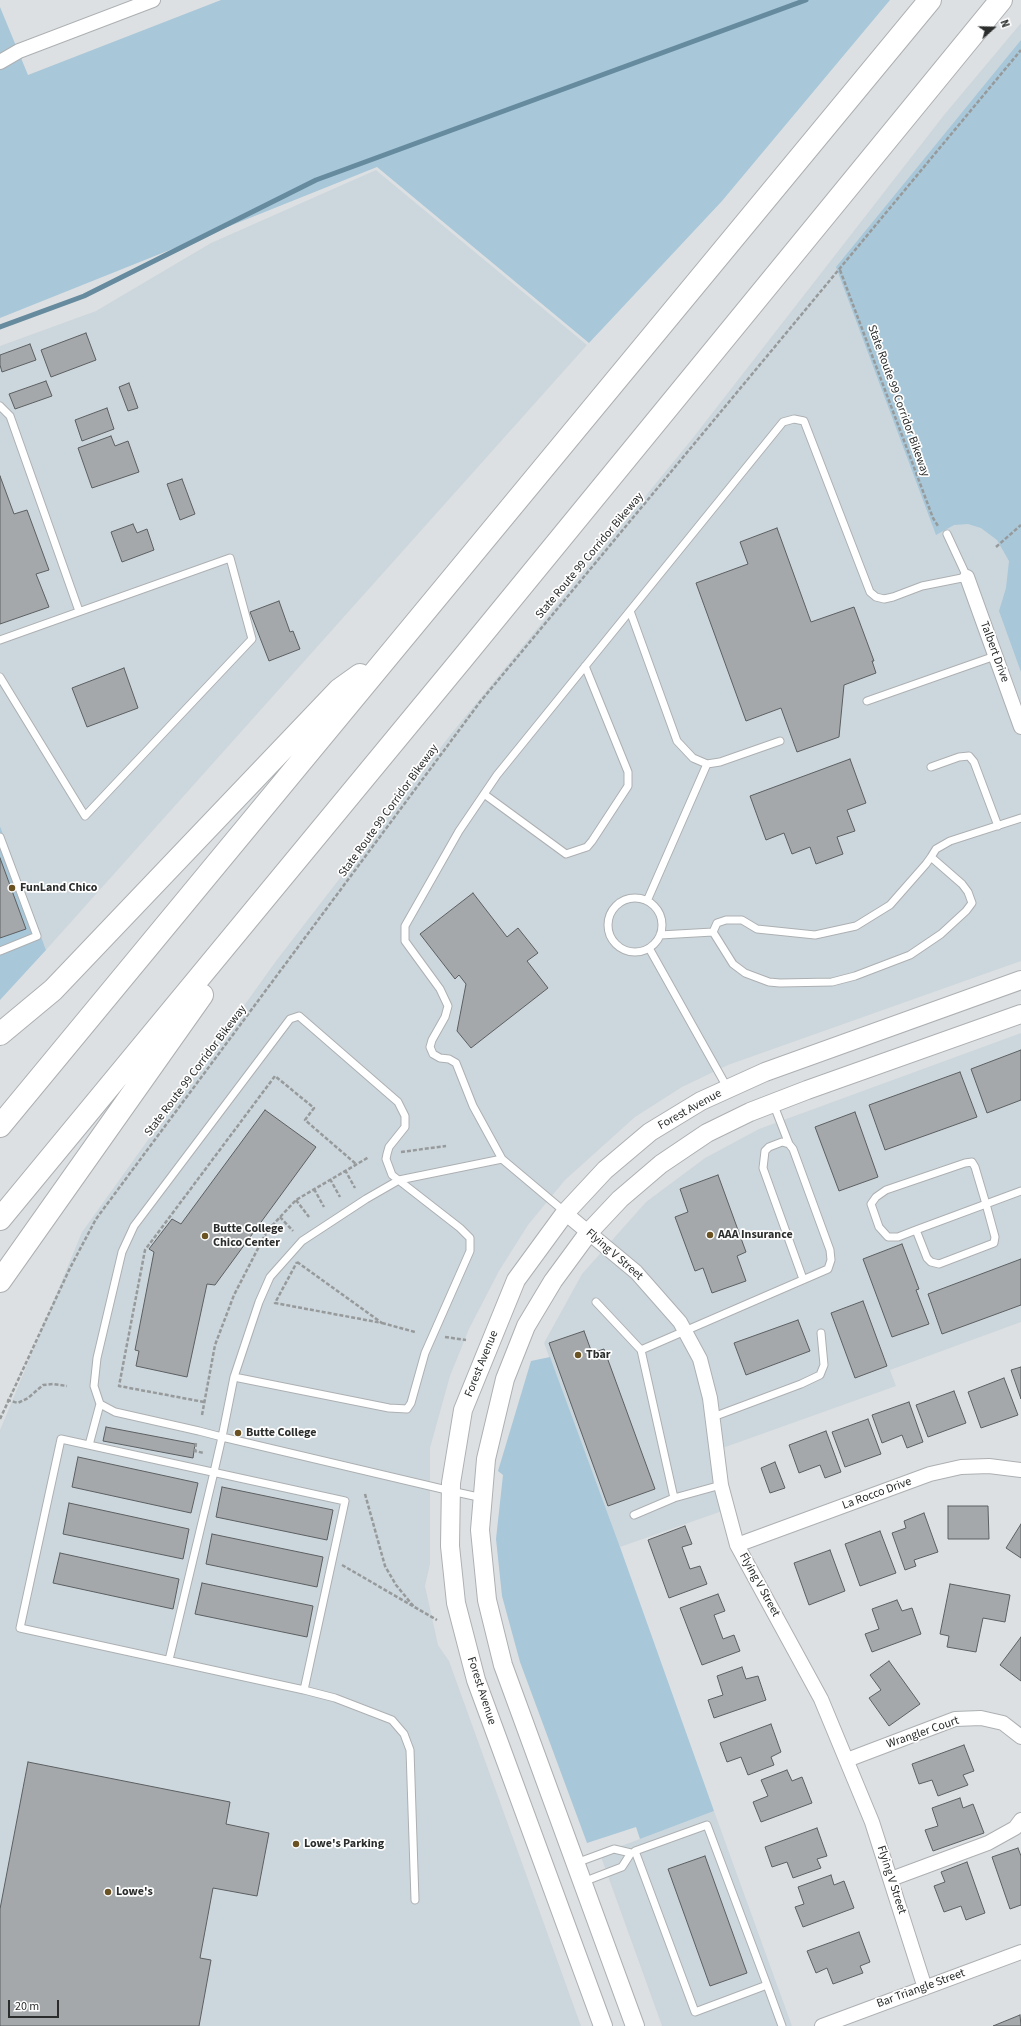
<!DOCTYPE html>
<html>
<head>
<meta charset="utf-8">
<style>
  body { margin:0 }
  #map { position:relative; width:1021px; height:2026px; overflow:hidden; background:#dde0e2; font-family:"Source Sans 3",sans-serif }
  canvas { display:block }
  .north { position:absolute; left:973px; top:8px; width:40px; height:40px; -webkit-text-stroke:3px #fff; paint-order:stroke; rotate:70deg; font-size:11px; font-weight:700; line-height:16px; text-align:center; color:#2b2d2d }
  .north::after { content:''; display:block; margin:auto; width:14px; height:18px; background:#2b2d2d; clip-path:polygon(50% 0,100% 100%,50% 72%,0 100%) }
  .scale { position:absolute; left:8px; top:2000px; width:51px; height:18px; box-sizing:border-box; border:2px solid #2b2d2d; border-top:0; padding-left:5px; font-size:12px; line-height:14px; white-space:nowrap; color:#2b2d2d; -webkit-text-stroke:3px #fff; paint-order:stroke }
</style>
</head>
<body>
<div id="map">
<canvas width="1021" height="2026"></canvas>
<div class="north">N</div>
<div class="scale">20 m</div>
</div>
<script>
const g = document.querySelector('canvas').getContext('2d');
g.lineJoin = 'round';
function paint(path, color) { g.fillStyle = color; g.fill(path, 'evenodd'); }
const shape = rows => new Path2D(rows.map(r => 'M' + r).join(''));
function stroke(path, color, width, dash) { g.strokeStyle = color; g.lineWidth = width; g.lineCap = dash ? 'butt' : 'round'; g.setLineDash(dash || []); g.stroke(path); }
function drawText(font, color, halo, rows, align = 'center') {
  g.font = font + ' "Source Sans 3",sans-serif'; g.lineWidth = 3.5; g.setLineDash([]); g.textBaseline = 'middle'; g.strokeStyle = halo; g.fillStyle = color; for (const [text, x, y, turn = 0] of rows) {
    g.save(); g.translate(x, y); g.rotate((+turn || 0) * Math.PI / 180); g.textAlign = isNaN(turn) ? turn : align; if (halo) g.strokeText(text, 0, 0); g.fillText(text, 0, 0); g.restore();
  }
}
paint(shape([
  [1021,23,1021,961,728,1065,682,1087,635,1117,565,1180,528,1225,499,1271,469,1329,450,1376,430,1448,430,1564,425,1586,438,1645,449,1661,581,2026,0,2026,0,1430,82,1232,276,961,451,734,692,439,944,115],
  [376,170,587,345,46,950,0,826,0,346,96,311,211,243],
  [1021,1033,1021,1322,890,1370,896,1386,717,1450,728,1509,620,1547,544,1343,582,1274,646,1202,705,1158,759,1129],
  [714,1811,792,2026,662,2026,600,1854]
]), '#ccd7dd');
paint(shape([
  [221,0,890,0,722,201,589,343,377,167,0,318,0,7,28,75],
  [1021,40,1021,672,999,611,1006,588,1009,561,997,540,981,528,968,524,954,525,936,535,836,267],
  [0,826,46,950,0,1000],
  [550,1357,620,1547,714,1811,640,1839,636,1827,587,1843,520,1662,502,1596,496,1539,503,1475,498,1471,531,1361]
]), '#a8c7d9');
stroke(shape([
  [0,327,84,296,316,180,806,0]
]), '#668b9f', 5);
const building = shape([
  [86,333,96,360,51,377,41,350,86,333],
  [30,344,36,360,2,372,0,365,0,355,30,344],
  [46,381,52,396,15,409,9,394,46,381],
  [129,383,138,408,128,411,119,387,129,383],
  [107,408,114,429,82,441,75,420,107,408],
  [111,436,115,446,128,441,139,472,92,488,78,448,111,436],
  [0,476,14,514,27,510,49,570,36,574,49,607,0,624,0,476],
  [182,479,195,514,180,520,167,484,182,479],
  [133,524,137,533,147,529,154,550,122,562,111,532,133,524],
  [777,528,811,622,854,607,874,661,872,661,876,673,844,685,839,737,797,752,781,708,746,721,696,583,748,564,740,542,777,528],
  [279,601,290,632,293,631,300,649,269,661,250,612,279,601],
  [124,668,138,708,87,727,72,688,124,668],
  [850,759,866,803,847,810,855,831,837,837,843,854,816,864,810,847,792,854,784,833,766,840,750,796,850,759],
  [0,858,26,929,0,938,0,858],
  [473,893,507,937,518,928,538,953,527,961,548,988,471,1048,457,1031,466,984,459,975,455,979,420,934,473,893],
  [1021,1050,1021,1100,987,1113,971,1069,1021,1050],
  [960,1072,977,1117,885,1150,869,1105,960,1072],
  [265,1110,316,1147,215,1285,207,1284,187,1377,136,1366,139,1351,135,1350,154,1252,149,1249,172,1219,181,1224,265,1110],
  [855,1112,878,1177,839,1191,815,1127,855,1112],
  [718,1175,746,1252,737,1256,746,1281,712,1293,703,1268,695,1271,675,1217,688,1212,680,1189,718,1175],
  [902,1244,919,1289,916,1290,929,1324,892,1337,863,1259,902,1244],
  [1021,1259,1021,1305,942,1334,928,1294,1021,1259],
  [863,1301,887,1366,855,1378,831,1313,863,1301],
  [798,1320,810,1351,746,1375,734,1343,798,1320],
  [584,1331,592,1353,604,1349,655,1489,608,1506,549,1343,584,1331],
  [1021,1367,1021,1399,1011,1370,1021,1367],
  [1004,1378,1018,1415,981,1428,968,1392,1004,1378],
  [954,1391,966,1423,928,1437,916,1405,954,1391],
  [909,1402,923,1442,907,1448,902,1435,882,1443,872,1415,909,1402],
  [868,1419,881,1454,845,1467,832,1432,868,1419],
  [106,1427,195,1444,193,1458,103,1441,106,1427],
  [826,1431,841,1472,825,1478,820,1465,799,1473,789,1445,826,1431],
  [78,1457,198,1483,191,1513,72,1487,78,1457],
  [775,1462,785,1488,770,1493,761,1468,775,1462],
  [222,1487,333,1510,327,1540,216,1517,222,1487],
  [69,1503,189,1529,183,1559,63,1534,69,1503],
  [948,1506,988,1506,989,1539,948,1539,948,1506],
  [924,1513,938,1552,914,1560,916,1566,905,1570,892,1533,906,1528,904,1521,924,1513],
  [1021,1524,1021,1558,1006,1548,1021,1524],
  [685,1526,692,1544,682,1547,690,1569,700,1566,707,1584,669,1598,648,1540,685,1526],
  [880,1531,896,1573,860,1586,845,1544,880,1531],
  [212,1534,323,1557,317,1587,206,1564,212,1534],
  [830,1550,845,1591,809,1605,794,1563,830,1550],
  [60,1553,179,1579,173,1609,53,1583,60,1553],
  [202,1583,313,1606,307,1637,195,1614,202,1583],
  [950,1584,1010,1595,1005,1622,983,1618,976,1652,947,1647,949,1636,940,1634,950,1584],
  [718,1594,725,1611,714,1615,723,1639,734,1635,740,1651,702,1665,680,1608,718,1594],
  [897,1600,902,1611,912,1608,921,1634,872,1652,865,1634,879,1629,872,1609,897,1600],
  [1021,1637,1021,1681,1000,1665,1021,1637],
  [889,1661,920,1704,889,1726,869,1698,881,1690,870,1675,889,1661],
  [742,1667,746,1679,758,1676,766,1700,714,1718,708,1700,723,1695,717,1676,742,1667],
  [771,1724,781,1752,771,1757,774,1765,748,1775,741,1757,727,1762,720,1743,771,1724],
  [964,1745,974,1771,963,1775,968,1785,938,1796,932,1780,919,1784,912,1764,964,1745],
  [28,1762,230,1802,226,1824,269,1833,257,1896,213,1888,200,1958,211,1960,199,2026,0,2026,0,1909,28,1762],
  [787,1770,792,1781,802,1777,812,1803,761,1822,753,1802,768,1796,761,1780,787,1770],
  [960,1798,963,1808,973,1804,984,1833,933,1851,925,1830,938,1826,932,1808,960,1798],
  [817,1828,827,1856,817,1859,821,1868,793,1878,787,1862,772,1867,765,1847,817,1828],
  [1018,1848,1021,1856,1021,1905,1010,1909,992,1857,1018,1848],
  [705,1856,747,1973,710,1986,668,1869,705,1856],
  [967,1862,985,1913,966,1920,961,1906,944,1912,934,1886,945,1882,941,1872,967,1862],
  [831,1875,834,1885,844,1881,854,1908,803,1927,795,1907,804,1904,798,1887,831,1875],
  [859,1932,870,1962,860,1966,863,1973,833,1984,827,1968,816,1973,807,1951,859,1932],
  [1020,2015,1021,2026,993,2026,1020,2015]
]);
paint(building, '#a4a8aa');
stroke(building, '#5d6062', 1);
const service = shape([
  [0,406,10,416,79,611],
  [630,611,677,741,693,758,707,764,720,762,780,741],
  [0,640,230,558,252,639,85,816,0,677],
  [867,701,995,656],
  [931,767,959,757,969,756,974,762,998,826],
  [484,794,566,854,587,847,592,841,628,786,628,772,585,666],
  [0,837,37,936,0,951],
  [931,857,962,884,968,892,972,903,966,911,941,934,910,955,855,976,832,982,780,983,769,982,745,973,733,964,713,932,717,923,726,920,742,920,757,929,815,935,856,926,890,905,926,864,931,857,936,849,950,841,1021,818],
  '608 925a27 27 0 1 1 54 0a27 27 0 1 1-54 0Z',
  [647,901,707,764],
  [660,935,713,932],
  [649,948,728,1089],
  [773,1103,789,1144],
  [565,1212,502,1159,473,1106,456,1063,449,1059,440,1058,433,1054,430,1047,432,1040,445,1017,448,1006,440,989,405,941,405,926,459,831,497,775,783,422,794,419,804,421,870,592,876,597,884,599,893,597,922,586,967,577,947,534],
  [916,1230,927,1258,931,1262,939,1264,994,1243,995,1237,986,1204,975,1167,972,1162,965,1163,886,1190,876,1197,871,1204,879,1227,888,1237,898,1237,916,1230,1021,1191],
  [596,1302,641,1350,674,1498,634,1515],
  [641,1350,828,1269,831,1260,830,1250,793,1149,789,1144,782,1142,769,1147,765,1151,763,1168,803,1279],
  [234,1377,259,1302,270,1277,302,1241,366,1199,399,1180,502,1159],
  [713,1417,801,1384,820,1375,824,1365,821,1333],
  [61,1439,345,1501,304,1690,20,1628,61,1439],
  [89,1445,100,1404],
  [674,1498,721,1485],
  [169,1660,214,1472,222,1437,234,1377,389,1408,407,1409,411,1403,425,1353,470,1251,470,1238,460,1228,392,1175,386,1159,387,1154,389,1147,405,1127,405,1116,398,1102,299,1016,290,1019,134,1226,122,1252,97,1358,94,1386,100,1404,115,1412,199,1431,222,1437,451,1491,483,1498],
  [304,1690,335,1698,392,1720,404,1734,410,1750,415,1900],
  [576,1863,614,1849,631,1853,622,1867,583,1882],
  [767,1985,695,2012,635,1851,707,1825,767,1985,782,2026]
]);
const minor = shape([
  [0,62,19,51,153,0],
  [967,577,1021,727],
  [565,1213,636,1272,680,1322,700,1359,710,1398,721,1485,737,1545,821,1699,872,1822,925,1988],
  [737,1545,930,1474,961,1467,989,1466,1021,1470],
  [847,1760,955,1719,981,1718,1003,1723,1021,1737],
  [891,1879,988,1843,1015,1828,1021,1820],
  [822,2026,1021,1952]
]);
const tertiary = shape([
  [603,2026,476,1680,456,1603,450,1546,451,1483,463,1410,516,1280,565,1213,605,1170,650,1132,701,1101,765,1072,1021,980],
  [635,2026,503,1665,487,1600,480,1530,486,1459,505,1379,526,1326,553,1281,589,1232,620,1199,661,1164,707,1133,750,1112,807,1090,1021,1014]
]);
const motorway = shape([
  [0,1034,53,990,339,690,360,675],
  [0,1126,930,0],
  [0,1219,462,659,1001,0],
  [0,1281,202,995]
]);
stroke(service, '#adb0b2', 9);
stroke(minor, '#adb0b2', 16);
stroke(tertiary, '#adb0b2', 20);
stroke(motorway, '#adb0b2', 24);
stroke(shape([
  [840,270,933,518,938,526],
  [996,547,1021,525],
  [401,1152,446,1146],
  [345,1170,355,1188],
  [330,1179,340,1197],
  [314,1189,324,1207],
  [296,1200,309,1217],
  [280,1217,293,1231],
  [265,1236,279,1247],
  [297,1262,382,1323,275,1303,297,1262],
  [382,1323,415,1332],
  [445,1337,466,1340],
  [7,1400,18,1403,28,1398,43,1385,53,1384,67,1386],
  [204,1402,119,1386,145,1250,275,1076,314,1108,305,1120,356,1164],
  [202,1415,215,1345,234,1295,267,1231,296,1200,369,1157],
  [0,1419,70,1268,96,1219,480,702,1021,50],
  [196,1443,195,1451,204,1453],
  [365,1494,385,1566,396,1585,415,1608],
  [342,1565,437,1620]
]), '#979a9b', 2.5, [4, 2]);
stroke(service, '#fff', 7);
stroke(minor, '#fff', 14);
stroke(tertiary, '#fff', 18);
stroke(motorway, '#fff', 22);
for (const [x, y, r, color] of [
  [12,888,4,"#6a5222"],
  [710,1235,4,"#6a5222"],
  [205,1236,4,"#6a5222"],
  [578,1355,4,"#6a5222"],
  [238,1433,4,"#6a5222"],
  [296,1844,4,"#6a5222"],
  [108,1892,4,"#6a5222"]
]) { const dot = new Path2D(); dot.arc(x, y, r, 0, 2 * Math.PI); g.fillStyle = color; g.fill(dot); stroke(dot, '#fff', 1.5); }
drawText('12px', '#2b2d2d', '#fff', [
  ["State Route 99 Corridor Bikeway",898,401,70],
  ["State Route 99 Corridor Bikeway",590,556,-50],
  ["Talbert Drive",994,652,70],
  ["State Route 99 Corridor Bikeway",389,811,-54],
  ["State Route 99 Corridor Bikeway",196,1071,-53],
  ["Forest Avenue",690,1110,-29],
  ["Flying V Street",614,1255,41],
  ["Forest Avenue",482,1364,-68],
  ["La Rocco Drive",877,1494,-20],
  ["Flying V Street",759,1585,61],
  ["Forest Avenue",481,1691,72],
  ["Wrangler Court",923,1733,-19],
  ["Flying V Street",891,1880,72],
  ["Bar Triangle Street",921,1989,-20]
]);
drawText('bold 12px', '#2b2d2d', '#fff', [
  ["FunLand Chico",20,888],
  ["Butte College",213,1229],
  ["Chico Center",213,1243],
  ["AAA Insurance",718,1235],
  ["Tbar",586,1355],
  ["Butte College",246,1433],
  ["Lowe's Parking",304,1844],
  ["Lowe's",116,1892]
], 'left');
</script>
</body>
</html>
